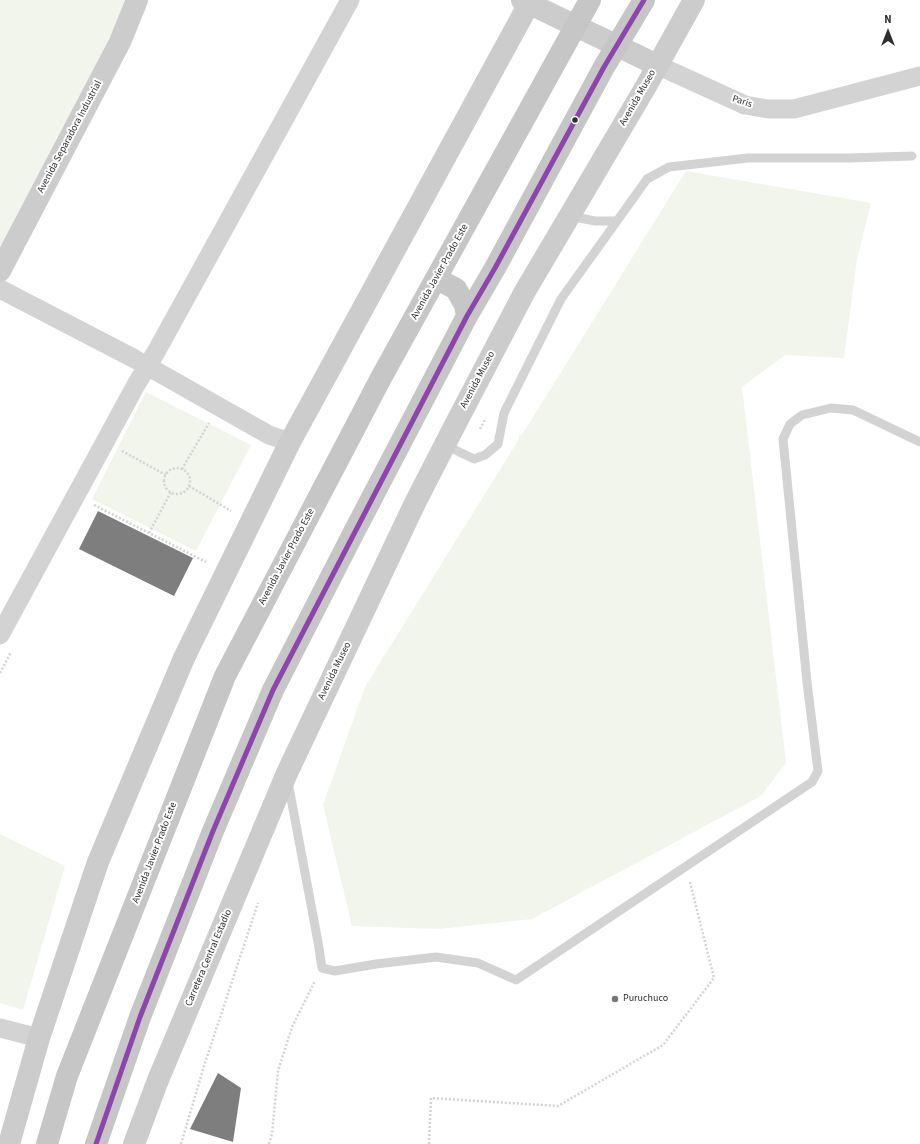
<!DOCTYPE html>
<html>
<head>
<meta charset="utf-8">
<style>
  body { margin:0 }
  #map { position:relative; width:920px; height:1144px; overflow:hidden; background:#fff; font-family:"Source Sans 3",sans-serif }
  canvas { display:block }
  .north { position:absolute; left:868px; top:12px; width:40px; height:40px; -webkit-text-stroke:3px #fff; paint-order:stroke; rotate:0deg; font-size:11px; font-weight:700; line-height:16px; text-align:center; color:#2e2e2e }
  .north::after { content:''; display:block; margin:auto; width:14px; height:18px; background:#2e2e2e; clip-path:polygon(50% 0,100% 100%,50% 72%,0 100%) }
</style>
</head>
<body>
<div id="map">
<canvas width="920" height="1144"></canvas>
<div class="north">N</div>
</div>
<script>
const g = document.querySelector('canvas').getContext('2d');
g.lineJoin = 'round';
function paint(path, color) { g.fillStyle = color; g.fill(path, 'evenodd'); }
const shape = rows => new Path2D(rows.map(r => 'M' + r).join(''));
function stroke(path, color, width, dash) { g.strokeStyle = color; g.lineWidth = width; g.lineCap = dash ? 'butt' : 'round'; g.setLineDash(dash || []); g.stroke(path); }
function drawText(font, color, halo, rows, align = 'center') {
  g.font = font + ' "Source Sans 3",sans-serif'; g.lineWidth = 4; g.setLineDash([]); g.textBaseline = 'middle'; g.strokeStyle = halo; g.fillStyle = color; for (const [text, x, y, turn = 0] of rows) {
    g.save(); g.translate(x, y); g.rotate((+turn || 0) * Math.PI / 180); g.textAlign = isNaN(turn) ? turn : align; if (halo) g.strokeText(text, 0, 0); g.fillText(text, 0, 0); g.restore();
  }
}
paint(shape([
  [0,0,130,0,0,247],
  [686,171,871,203,857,258,844,358,785,355,742,387,786,763,761,796,532,919,438,929,352,926,323,805,365,687,519,439,519,435,522,435],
  [146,392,251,445,196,551,92,499],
  [0,834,65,866,23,1010,0,1003]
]), '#f1f5eb');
paint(shape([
  [98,511,193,558,174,596,79,549],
  [218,1073,241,1088,233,1142,190,1129]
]), '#7e7e7e');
stroke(shape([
  [480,429,486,418],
  [122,451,166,475],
  '164 481a13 13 0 1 1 26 0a13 13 0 1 1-26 0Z',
  [182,469,209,423],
  [189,486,231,511],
  [94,505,206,562],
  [149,533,171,492],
  [0,673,11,652],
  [181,1144,204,1066,258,903],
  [269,1144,272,1134,278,1071,292,1027,315,981],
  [429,1144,431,1098,558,1106,663,1045,714,978,690,882]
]), '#d3d3d3', 2.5, [2, 2]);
stroke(shape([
  [569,216,595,221,617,221,647,179,669,167,748,158,849,158,912,156],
  [445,445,474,459,485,455,498,444,504,413,561,299,617,221],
  [288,782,318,942,322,968,335,971,376,964,436,957,478,963,516,980,812,782,818,771,807,682,783,439,790,424,802,415,831,408,853,410,920,442]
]), '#d3d3d3', 9);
stroke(shape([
  [657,65,745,105,768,109,794,109,920,76],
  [0,289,133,358,269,435,290,442],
  [0,635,137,383,156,352,350,0],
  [0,1028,39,1038]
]), '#d3d3d3', 19);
stroke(shape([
  [522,0,657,65],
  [0,271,120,42,137,0],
  [9,1144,39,1038,98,862,184,658,290,442,531,0],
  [134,1144,158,1080,287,773,415,503,455,425,524,293,645,88,694,0]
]), '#ccc', 22);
stroke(shape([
  [435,280,443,282,456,289,465,305,467,316],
  [47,1144,67,1076,225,676,382,376,590,0],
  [96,1144,140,1017,213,831,273,690,354,532,467,316,495,268,604,67,644,0]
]), '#c6c6c6', 22);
stroke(shape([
  [96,1144,140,1017,213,831,273,690,467,316,495,268,604,67,644,0]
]), '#8e44ad', 5);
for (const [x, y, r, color] of [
  [575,120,3.5,"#2e2e2e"],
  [615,999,4,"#777"]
]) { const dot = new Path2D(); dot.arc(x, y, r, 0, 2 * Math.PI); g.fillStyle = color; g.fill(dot); stroke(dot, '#fff', 1.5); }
drawText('10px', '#2e2e2e', '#fff', [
  ["Avenida Museo",638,98,-60],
  ["Paris",742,102,18],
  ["Avenida Separadora Industrial",70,137,-62],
  ["Avenida Javier Prado Este",440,272,-61],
  ["Avenida Museo",478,380,-62],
  ["Avenida Javier Prado Este",287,557,-62],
  ["Avenida Museo",335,671,-64],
  ["Avenida Javier Prado Este",155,853,-69],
  ["Carretera Central Estadio",209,958,-67]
]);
drawText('10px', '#2e2e2e', '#fff', [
  ["Puruchuco",623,999]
], 'left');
</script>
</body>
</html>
